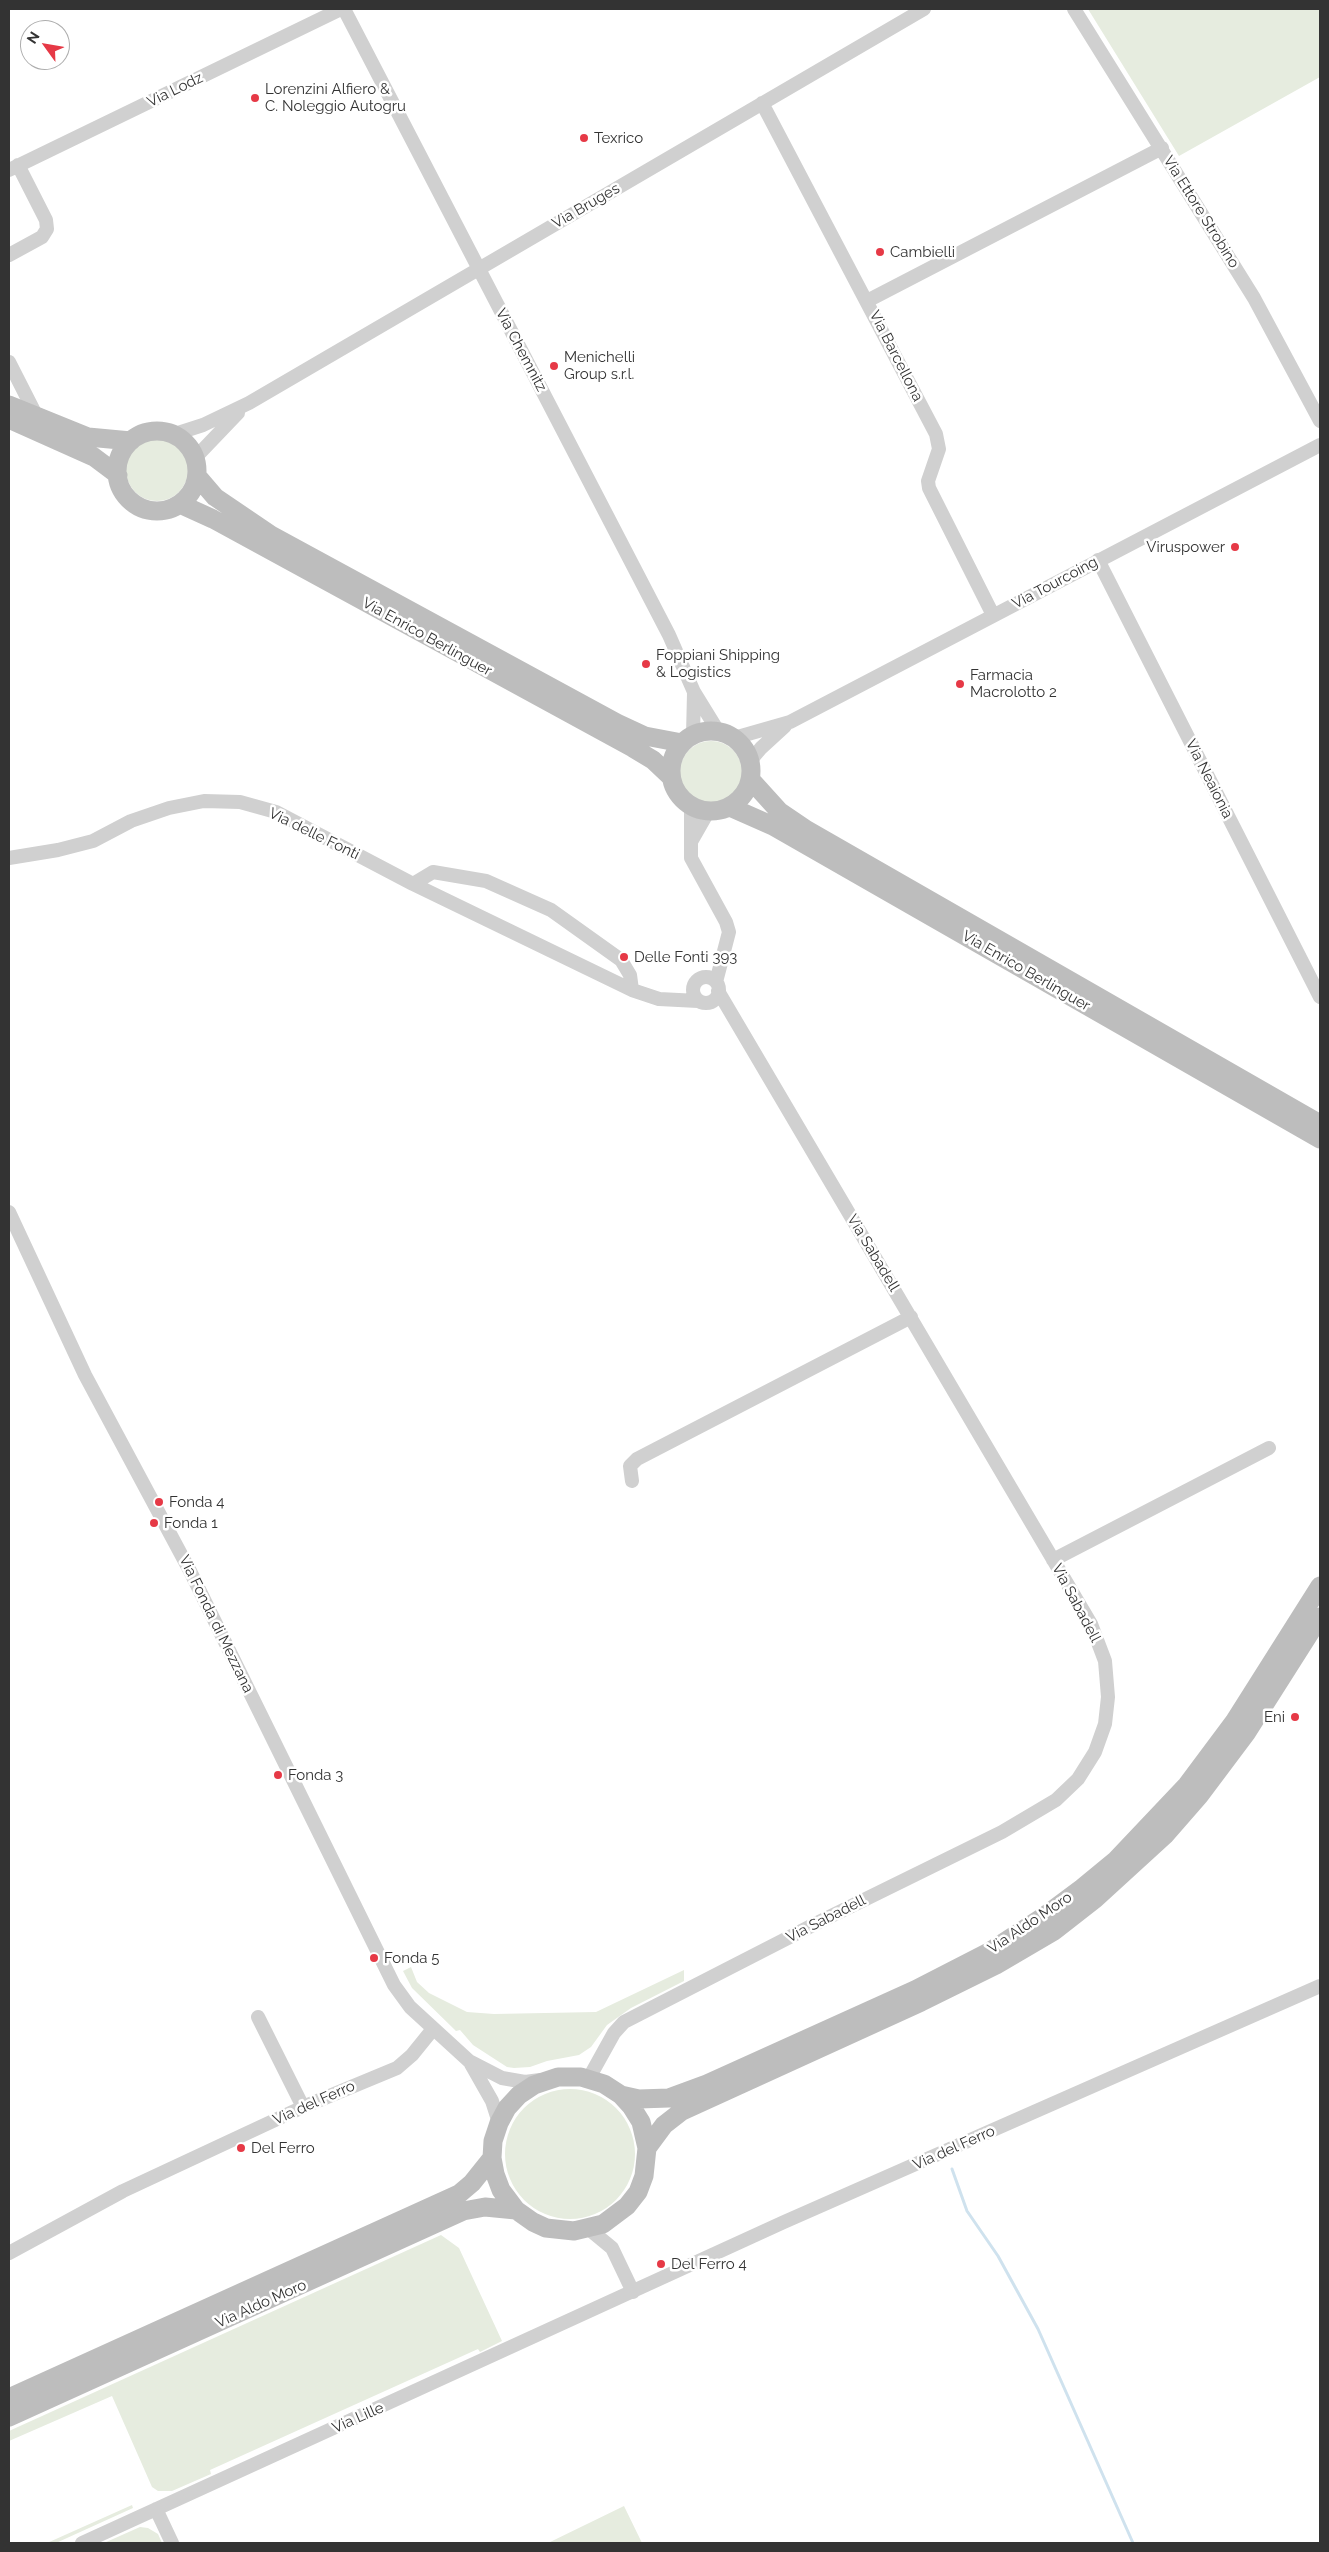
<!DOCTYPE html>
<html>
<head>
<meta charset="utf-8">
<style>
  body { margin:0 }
  #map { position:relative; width:1329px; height:2552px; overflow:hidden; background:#fff; font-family:Raleway,sans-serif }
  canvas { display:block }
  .frame { position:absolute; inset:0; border:10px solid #333; pointer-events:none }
  .north { position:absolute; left:20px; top:20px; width:50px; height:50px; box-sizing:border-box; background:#fff; border:1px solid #adadad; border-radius:50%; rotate:302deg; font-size:14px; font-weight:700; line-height:20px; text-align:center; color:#333 }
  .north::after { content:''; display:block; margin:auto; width:18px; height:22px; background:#e63946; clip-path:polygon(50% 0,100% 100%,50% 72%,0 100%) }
</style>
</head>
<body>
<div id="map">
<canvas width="1329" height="2552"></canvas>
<div class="frame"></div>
<div class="north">N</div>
</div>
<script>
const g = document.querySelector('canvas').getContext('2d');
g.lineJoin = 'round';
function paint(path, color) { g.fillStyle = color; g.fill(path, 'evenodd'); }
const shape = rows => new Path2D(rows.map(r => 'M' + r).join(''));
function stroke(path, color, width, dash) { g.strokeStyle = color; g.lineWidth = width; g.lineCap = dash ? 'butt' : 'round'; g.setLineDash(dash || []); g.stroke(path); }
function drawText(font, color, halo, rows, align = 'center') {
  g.font = font + ' Raleway,sans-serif'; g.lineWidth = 5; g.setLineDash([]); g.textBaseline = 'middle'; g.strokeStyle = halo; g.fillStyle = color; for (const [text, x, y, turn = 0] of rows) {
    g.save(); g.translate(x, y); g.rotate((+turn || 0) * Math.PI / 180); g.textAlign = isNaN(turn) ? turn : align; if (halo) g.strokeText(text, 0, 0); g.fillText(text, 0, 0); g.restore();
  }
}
paint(shape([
  [1088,9,1320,9,1320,77,1179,156],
  '126 470a31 31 0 1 1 62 0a31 31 0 1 1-62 0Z',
  '680 772a31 31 0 1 1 62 0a31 31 0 1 1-62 0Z',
  [411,1967,417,1982,429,1993,467,2012,494,2014,596,2012,684,1970,684,1981,631,2008,607,2025,591,2047,579,2055,547,2061,530,2067,514,2068,507,2067,473,2045,460,2030,456,2031,412,1988,403,1971],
  '505 2154a65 65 0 1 1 130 0a65 65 0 1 1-130 0Z',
  [441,2235,459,2248,502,2341,480,2352,478,2349,210,2470,211,2474,172,2491,158,2491,152,2487,112,2396,9,2441,9,2431],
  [132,2505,133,2508,56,2543,47,2543],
  [624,2506,642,2543,548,2543],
  [140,2527,148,2528,158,2534,162,2543,104,2543]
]), '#e6ecdf');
stroke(shape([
  [952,2169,967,2211,998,2256,1038,2329,1133,2543]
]), '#cfe2ee', 3);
stroke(shape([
  [344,9,669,635,694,692,718,731],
  [1074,9,1254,298,1320,421],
  [762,103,936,434,939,449,928,481,929,488,993,615],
  [9,170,341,9],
  [9,255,42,237,47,229,46,220,18,165],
  [867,301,1162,148],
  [9,362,37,417],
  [175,434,203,425,249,403,924,9],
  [195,458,238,413],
  [1098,560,1320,997],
  [693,735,694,693],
  [734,738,790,722,1320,445],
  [750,761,761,748,785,726],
  [691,806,691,858,726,922,729,932,716,982],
  [692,840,708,812],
  [9,858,58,850,93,841,131,821,169,808,204,801,240,802,276,812,413,884,632,990,659,999,698,1001],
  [413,884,433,872,486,881,551,910,621,960,630,975,632,990],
  '693 990a13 13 0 1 1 26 0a13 13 0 1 1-26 0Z',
  [9,1212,85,1375,190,1571,394,1985,410,2007,469,2061,502,2078,525,2082,540,2080],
  [632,1481,630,1466,637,1459,911,1317],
  [1053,1560,1269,1448],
  [258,2017,303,2107],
  [471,2064,492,2101,499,2123],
  [589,2078,614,2033,624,2022,817,1923,1002,1832,1056,1800,1078,1779,1095,1752,1105,1724,1108,1697,1105,1661,1091,1624,718,991],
  [589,2229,612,2248,633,2292],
  [9,2253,123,2191,303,2107,397,2068,412,2055,433,2029],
  [156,2509,172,2543],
  [82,2543,784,2222,1320,1986]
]), '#d0d0d0', 14);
stroke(shape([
  [9,405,88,437,131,441],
  [9,419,94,457,118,475],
  '117 471a40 40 0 1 1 80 0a40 40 0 1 1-80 0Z',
  [197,476,215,497,271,535,617,723,645,736,682,743],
  [180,504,213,519,633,748,653,760,671,777],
  '671 771a40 40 0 1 1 80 0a40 40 0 1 1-80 0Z',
  [750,779,779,811,807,830,1320,1124],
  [730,807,773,826,1320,1139],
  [621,2095,631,2106,641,2122,647,2148,644,2176,638,2192,627,2206,603,2224,574,2231,546,2228,533,2222,516,2210,501,2190,495,2174,492,2158,493,2141,499,2123,507,2108,519,2095,534,2085,558,2077,581,2077,604,2084,621,2095,639,2099,669,2098,707,2084,915,1990,989,1952,1043,1917,1082,1888,1116,1860,1187,1785,1234,1722,1320,1586],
  [647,2148,664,2125,682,2111,921,2002,996,1965,1054,1931,1095,1899,1165,1835,1199,1796,1247,1732,1320,1617],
  [9,2398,459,2194,472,2183,492,2158],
  [9,2417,463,2211,485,2207,516,2210]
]), '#bdbdbd', 19);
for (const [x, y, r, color] of [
  [255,98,5,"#e63946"],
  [584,138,5,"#e63946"],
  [880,252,5,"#e63946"],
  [554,366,5,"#e63946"],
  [1235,547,5,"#e63946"],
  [646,664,5,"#e63946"],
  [960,684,5,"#e63946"],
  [624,957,5,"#e63946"],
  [159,1502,5,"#e63946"],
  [154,1523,5,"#e63946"],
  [1295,1717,5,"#e63946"],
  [278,1775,5,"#e63946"],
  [374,1958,5,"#e63946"],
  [241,2148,5,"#e63946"],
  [661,2264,5,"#e63946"]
]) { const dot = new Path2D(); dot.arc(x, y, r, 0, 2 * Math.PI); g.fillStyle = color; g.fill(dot); stroke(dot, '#fff', 2); }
drawText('15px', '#333', '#fff', [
  ["Lorenzini Alfiero &",265,89],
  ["C. Noleggio Autogru",265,106],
  ["Texrico",594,138],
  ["Cambielli",890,252],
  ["Menichelli",564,357],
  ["Group s.r.l.",564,374],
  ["Viruspower",1225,547,"right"],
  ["Foppiani Shipping",656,655],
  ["& Logistics",656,672],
  ["Farmacia",970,675],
  ["Macrolotto 2",970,692],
  ["Delle Fonti 393",634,957],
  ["Fonda 4",169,1502],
  ["Fonda 1",164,1523],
  ["Eni",1285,1717,"right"],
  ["Fonda 3",288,1775],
  ["Fonda 5",384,1958],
  ["Del Ferro",251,2148],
  ["Del Ferro 4",671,2264]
], 'left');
drawText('15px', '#333', '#fff', [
  ["Via Lodz",175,90,-26],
  ["Via Bruges",586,206,-30],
  ["Via Ettore Strobino",1201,212,58],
  ["Via Chemnitz",521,350,62],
  ["Via Barcellona",896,356,63],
  ["Via Tourcoing",1055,583,-28],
  ["Via Enrico Berlinguer",427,637,29],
  ["Via Neaionia",1209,779,63],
  ["Via delle Fonti",314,834,26],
  ["Via Enrico Berlinguer",1026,971,30],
  ["Via Sabadell",873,1253,59],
  ["Via Sabadell",1076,1603,62],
  ["Via Fonda di Mezzana",216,1624,64],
  ["Via Sabadell",826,1919,-27],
  ["Via Aldo Moro",1030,1923,-34],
  ["Via del Ferro",314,2103,-24],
  ["Via del Ferro",954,2148,-24],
  ["Via Aldo Moro",261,2304,-24],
  ["Via Lille",358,2418,-24]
]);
</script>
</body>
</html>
